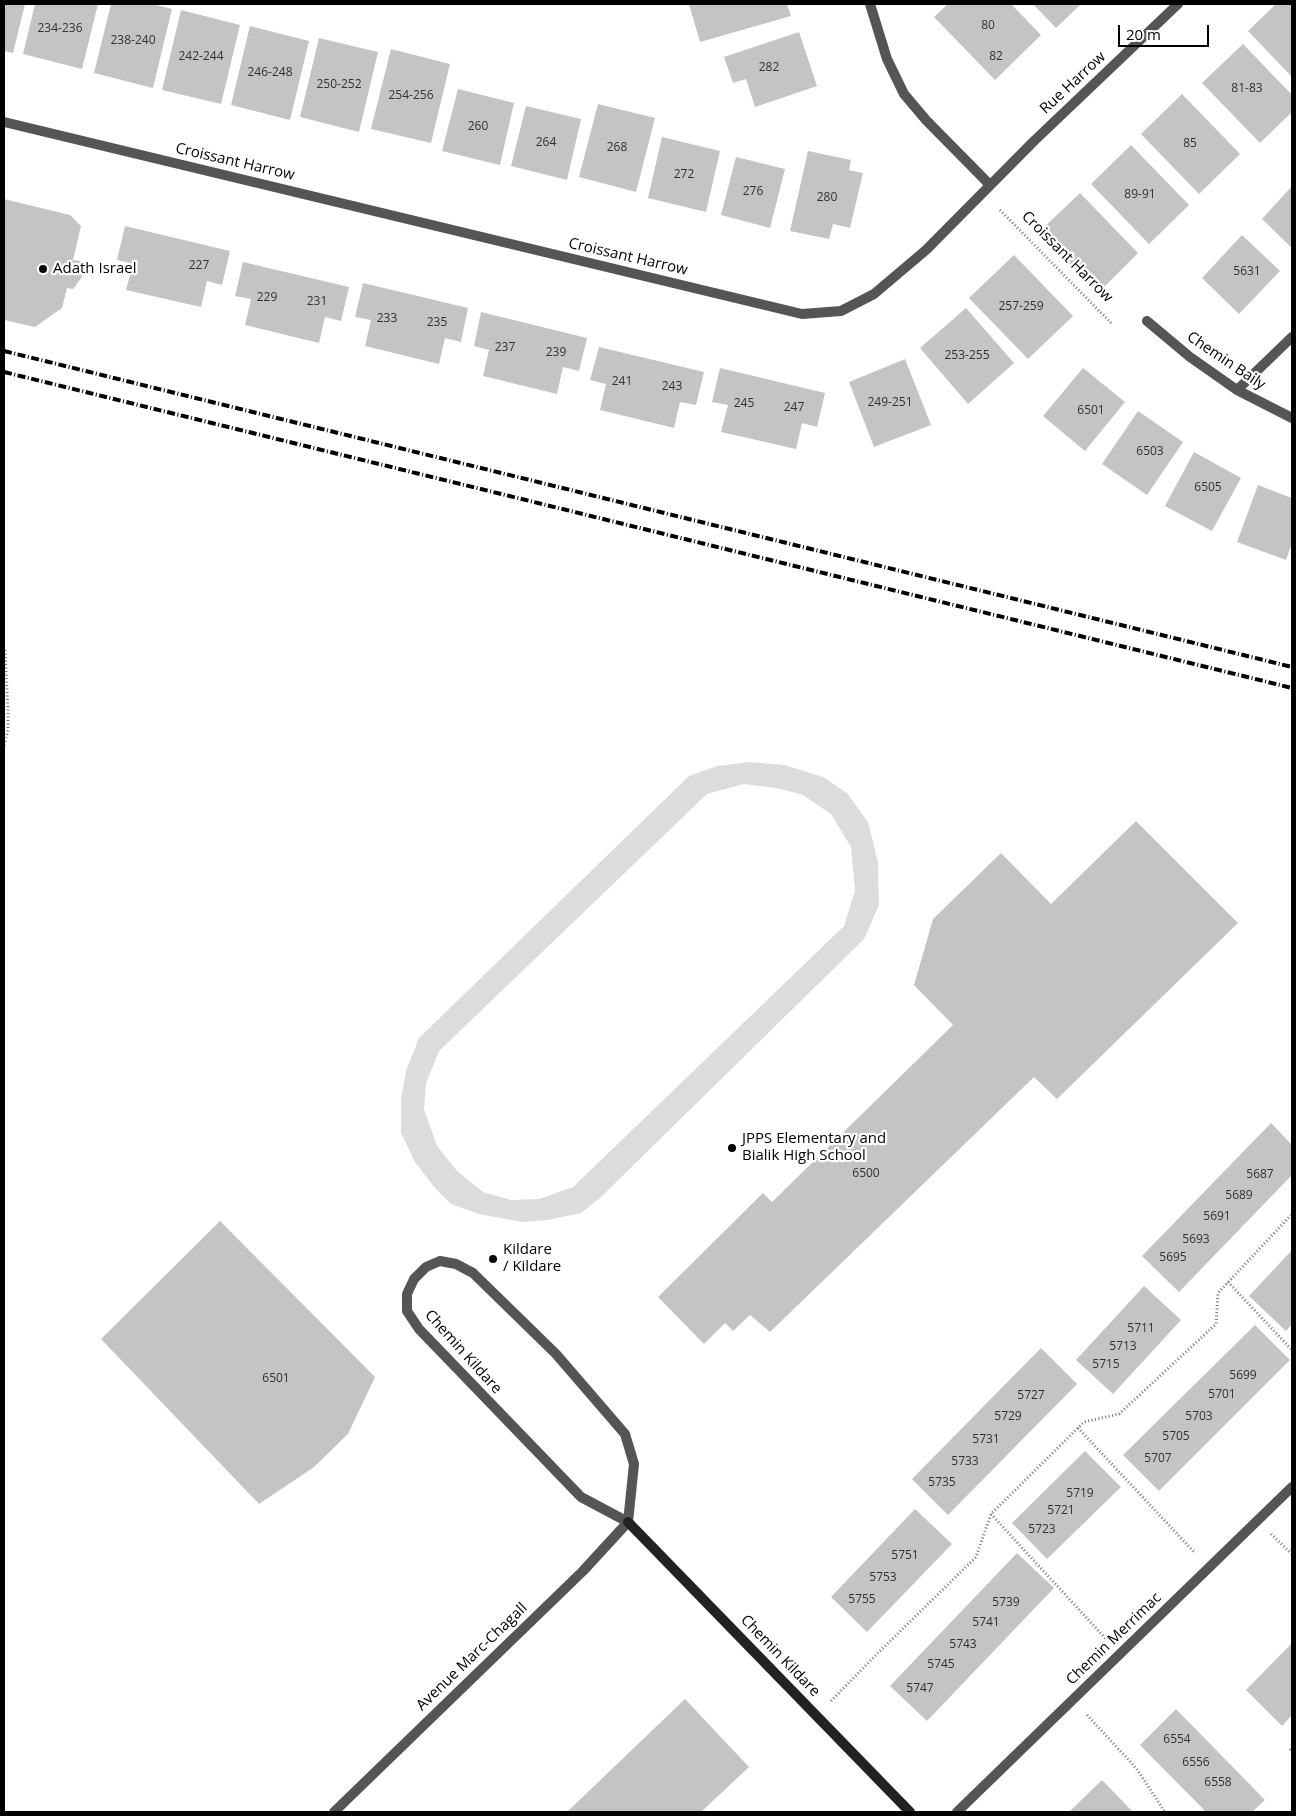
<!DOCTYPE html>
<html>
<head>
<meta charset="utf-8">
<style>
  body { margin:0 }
  #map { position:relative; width:1296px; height:1816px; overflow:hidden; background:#fff; font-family:"Open Sans",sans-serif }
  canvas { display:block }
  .frame { position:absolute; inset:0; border:5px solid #000; pointer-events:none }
  .scale { position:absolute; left:1118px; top:25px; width:91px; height:22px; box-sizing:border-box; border:2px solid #000; border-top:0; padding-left:6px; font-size:15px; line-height:18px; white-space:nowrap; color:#000; -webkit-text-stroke:4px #fff; paint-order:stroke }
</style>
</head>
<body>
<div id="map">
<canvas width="1296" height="1816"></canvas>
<div class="frame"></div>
<div class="scale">20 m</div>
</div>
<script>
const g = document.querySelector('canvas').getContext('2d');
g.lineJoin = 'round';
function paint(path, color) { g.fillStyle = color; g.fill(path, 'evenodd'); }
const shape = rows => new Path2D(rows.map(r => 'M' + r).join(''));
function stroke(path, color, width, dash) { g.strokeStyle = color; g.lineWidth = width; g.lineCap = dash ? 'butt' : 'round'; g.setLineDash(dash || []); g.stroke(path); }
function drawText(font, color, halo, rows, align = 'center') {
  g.font = font + ' "Open Sans",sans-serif'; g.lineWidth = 4.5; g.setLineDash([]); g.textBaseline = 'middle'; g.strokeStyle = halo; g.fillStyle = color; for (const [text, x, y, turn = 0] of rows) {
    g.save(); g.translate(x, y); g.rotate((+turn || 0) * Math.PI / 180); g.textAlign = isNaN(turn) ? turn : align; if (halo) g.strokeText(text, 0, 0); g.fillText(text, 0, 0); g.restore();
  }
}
paint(shape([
  [750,762,784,765,823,777,847,793,868,822,878,862,879,905,864,939,600,1198,581,1213,548,1220,522,1222,479,1214,451,1204,435,1188,415,1162,401,1133,401,1099,406,1071,419,1038,689,776,717,766],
  [744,784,776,788,803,795,831,814,851,847,855,891,844,926,573,1187,539,1199,511,1200,483,1192,457,1171,437,1146,424,1109,426,1083,439,1051,707,794]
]), '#dcdcdc');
paint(shape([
  [4,4,25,4,13,53,4,51],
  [35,4,98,4,82,69,23,54],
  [111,4,152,4,172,9,153,88,94,73],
  [689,4,787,4,791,16,700,42],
  [948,4,1011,4,1041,35,995,80,934,17],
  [1033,4,1081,4,1056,28],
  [1276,4,1292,4,1292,77,1248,31],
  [181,10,240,25,221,104,162,90],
  [250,26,309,41,290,120,231,105],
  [799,32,817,86,755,107,746,79,733,83,724,57],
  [319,38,378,52,359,132,300,117],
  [1243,44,1292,95,1292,112,1260,143,1202,83],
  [391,49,450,64,431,143,371,129],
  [458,89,514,103,500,165,442,151],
  [1182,94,1240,154,1199,194,1141,134],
  [598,104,655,118,636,192,579,177],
  [526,106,581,119,567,180,511,166],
  [662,137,720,151,706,212,648,198],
  [1131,145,1189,205,1149,244,1091,184],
  [808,151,851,160,849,170,863,173,850,228,833,224,829,239,790,231],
  [736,157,785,169,770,228,721,215],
  [1292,186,1292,248,1262,219],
  [1080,193,1138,253,1098,293,1039,232],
  [4,199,70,215,81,226,73,260,81,261,82,277,73,289,67,288,62,308,35,327,4,320],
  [125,226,230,251,222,285,207,281,201,307,126,290,133,264,117,260],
  [1242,235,1280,271,1239,314,1202,278],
  [1014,255,1073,316,1028,359,969,298],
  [243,262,349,287,341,321,325,317,319,343,245,325,251,299,235,296],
  [363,283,468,308,461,342,445,338,439,364,365,346,371,320,355,317],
  [966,308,1014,363,968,404,920,348],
  [481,312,587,338,579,371,563,367,557,394,483,376,489,350,474,346],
  [599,347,704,372,696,405,680,402,674,428,600,410,606,384,590,380],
  [905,359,931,425,874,447,849,382],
  [720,368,825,393,817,427,802,423,796,449,721,432,728,405,712,402],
  [1083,368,1125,402,1085,451,1043,416],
  [1138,411,1183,442,1147,495,1102,464],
  [1194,452,1241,478,1212,531,1165,506],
  [1258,485,1292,498,1292,543,1286,560,1237,542],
  [1136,821,1238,923,1057,1099,1034,1077,770,1332,750,1315,733,1331,725,1323,704,1344,658,1297,763,1193,772,1202,953,1025,914,985,933,919,1001,853,1051,904],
  [1271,1123,1292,1145,1292,1175,1179,1292,1142,1256],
  [220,1221,375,1377,348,1434,314,1467,259,1504,101,1339],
  [1292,1250,1292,1324,1286,1331,1249,1296],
  [1144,1286,1181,1320,1113,1394,1076,1360],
  [1255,1325,1290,1360,1159,1491,1123,1455],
  [1041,1348,1077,1384,948,1515,912,1479],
  [1085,1451,1121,1487,1047,1559,1012,1523],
  [915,1509,952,1544,867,1632,831,1597],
  [1017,1553,1054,1588,927,1721,890,1686],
  [1292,1643,1292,1715,1282,1726,1246,1690],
  [685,1699,749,1767,701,1812,567,1812],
  [1176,1709,1265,1800,1252,1812,1206,1812,1140,1745],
  [1102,1780,1133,1812,1069,1812]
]), '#c4c4c4');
stroke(shape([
  [1000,210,1112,324],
  [4,745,8,730,8,712,5,650],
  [1228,1282,1292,1350],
  [1078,1428,1195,1553],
  [991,1514,1106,1639],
  [1271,1534,1292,1554],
  [831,1701,875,1656,976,1557,991,1514,1084,1422,1119,1414,1216,1324,1218,1293,1292,1214],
  [1087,1715,1136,1768,1165,1812],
  [1290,1750,1292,1748]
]), '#777', 3, [1, 2.5]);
stroke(shape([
  [870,4,887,59,904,94,926,120,990,185],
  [4,122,802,314,841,311,874,294,926,250,1034,141,1178,4],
  [1147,321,1190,357,1237,390,1292,418],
  [1237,390,1292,337],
  [440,1261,456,1264,473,1273,556,1354,625,1434,634,1464,628,1522,581,1497,419,1329,407,1311,407,1294,414,1279,426,1267,440,1261],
  [334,1812,583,1571,628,1522],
  [957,1812,1292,1487]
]), '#555', 10);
stroke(shape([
  [628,1522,910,1812]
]), '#222', 10);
stroke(shape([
  [4,351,1292,667],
  [4,372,1292,688]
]), '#000', 4, [8, 2.5, 1, 2.5]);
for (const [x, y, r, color] of [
  [43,269,5,"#000"],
  [732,1148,5,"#000"],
  [493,1259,5,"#000"]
]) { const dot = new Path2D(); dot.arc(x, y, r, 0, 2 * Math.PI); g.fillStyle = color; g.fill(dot); stroke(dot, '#fff', 2); }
drawText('12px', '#313131', null, [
  ["80",988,26],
  ["234-236",60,29],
  ["238-240",133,41],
  ["242-244",201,57],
  ["82",996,57],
  ["282",769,68],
  ["246-248",270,73],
  ["250-252",339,85],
  ["81-83",1247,89],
  ["254-256",411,96],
  ["260",478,127],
  ["264",546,143],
  ["85",1190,144],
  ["268",617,148],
  ["272",684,175],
  ["276",753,192],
  ["89-91",1140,195],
  ["280",827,198],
  ["227",199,266],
  ["5631",1247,272],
  ["229",267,298],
  ["231",317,302],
  ["257-259",1021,307],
  ["233",387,319],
  ["235",437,323],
  ["237",505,348],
  ["239",556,353],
  ["253-255",967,356],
  ["241",622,382],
  ["243",672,387],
  ["249-251",890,403],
  ["245",744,404],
  ["247",794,408],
  ["6501",1091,411],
  ["6503",1150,452],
  ["6505",1208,488],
  ["6500",866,1174],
  ["5687",1260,1175],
  ["5689",1239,1196],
  ["5691",1217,1217],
  ["5693",1196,1240],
  ["5695",1173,1258],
  ["5711",1141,1329],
  ["5713",1123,1347],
  ["5715",1106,1365],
  ["5699",1243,1376],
  ["6501",276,1379],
  ["5701",1222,1395],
  ["5727",1031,1396],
  ["5729",1008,1417],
  ["5703",1199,1417],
  ["5705",1176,1437],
  ["5731",986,1440],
  ["5707",1158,1459],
  ["5733",965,1462],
  ["5735",942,1483],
  ["5719",1080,1494],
  ["5721",1061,1511],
  ["5723",1042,1530],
  ["5751",905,1556],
  ["5753",883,1578],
  ["5755",862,1600],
  ["5739",1006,1603],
  ["5741",986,1623],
  ["5743",963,1645],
  ["5745",941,1665],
  ["5747",920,1689],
  ["6554",1177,1740],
  ["6556",1196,1763],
  ["6558",1218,1783]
]);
drawText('15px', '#000', '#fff', [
  ["Rue Harrow",1073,83,-43],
  ["Croissant Harrow",235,162,13],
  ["Croissant Harrow",628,257,13],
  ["Croissant Harrow",1067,257,45],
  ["Chemin Baily",1226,361,34],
  ["Chemin Kildare",463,1352,48],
  ["Chemin Merrimac",1114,1639,-44],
  ["Chemin Kildare",780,1656,46],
  ["Avenue Marc-Chagall",472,1657,-44]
]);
drawText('15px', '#000', '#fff', [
  ["Adath Israel",53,269],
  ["JPPS Elementary and",742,1139],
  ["Bialik High School",742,1156],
  ["Kildare",503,1250],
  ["/ Kildare",503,1267]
], 'left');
</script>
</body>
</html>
